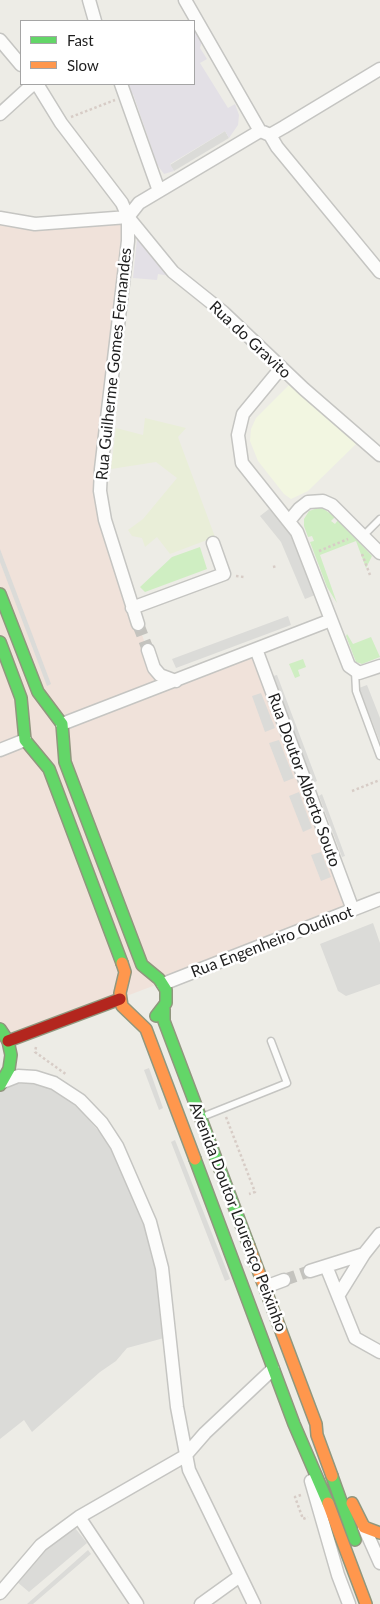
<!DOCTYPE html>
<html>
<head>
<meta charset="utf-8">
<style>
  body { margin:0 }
  #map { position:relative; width:380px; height:1604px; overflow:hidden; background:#edece6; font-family:Lato,sans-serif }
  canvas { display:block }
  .legend { position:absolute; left:20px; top:20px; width:175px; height:65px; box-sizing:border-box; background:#fff; border:1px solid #a5a5a5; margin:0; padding:6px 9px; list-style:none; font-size:15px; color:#1e1e1e }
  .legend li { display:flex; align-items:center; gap:10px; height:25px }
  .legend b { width:25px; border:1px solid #a5a5a5 }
</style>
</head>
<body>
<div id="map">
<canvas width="380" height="1604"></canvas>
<ul class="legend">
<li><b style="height:6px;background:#63d668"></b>Fast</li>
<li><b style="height:6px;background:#ff974d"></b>Slow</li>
</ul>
</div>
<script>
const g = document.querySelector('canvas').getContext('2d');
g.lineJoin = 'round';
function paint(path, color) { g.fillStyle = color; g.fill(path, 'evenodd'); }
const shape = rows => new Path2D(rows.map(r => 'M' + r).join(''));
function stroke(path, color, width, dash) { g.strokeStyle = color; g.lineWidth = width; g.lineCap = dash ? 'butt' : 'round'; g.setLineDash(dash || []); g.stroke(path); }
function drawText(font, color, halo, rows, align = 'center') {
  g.font = font + ' Lato,sans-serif'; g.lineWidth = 5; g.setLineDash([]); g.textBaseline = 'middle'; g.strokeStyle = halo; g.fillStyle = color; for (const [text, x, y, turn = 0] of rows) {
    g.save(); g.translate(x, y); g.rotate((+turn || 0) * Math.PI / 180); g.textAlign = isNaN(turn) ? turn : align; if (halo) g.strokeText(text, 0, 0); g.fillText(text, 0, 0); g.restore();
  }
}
paint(shape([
  [128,217,100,491,138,624,154,668,169,679,256,649,353,910,8,1041,0,1029,0,218]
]), '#f0e2da');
paint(shape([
  [289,385,356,444,308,491,291,499,284,494,258,461,250,441,251,429,256,418]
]), '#f2f6e1');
paint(shape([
  [145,418,186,428,178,437,215,537,170,554,157,537,145,547,142,538,132,536,128,530,143,519,177,478,156,462,111,469,116,428,143,435]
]), '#e9eed8');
paint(shape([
  [321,507,335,517,331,521,335,524,338,520,372,556,366,568,356,541,320,555,337,603,327,587,310,542,314,541,312,536,308,537,304,526,304,519,309,511],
  [200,547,207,569,145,592,140,587,172,557],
  [347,634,353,644,371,637,380,657,362,664,356,662,346,636],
  [303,659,306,667,298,670,300,676,295,678,289,664]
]), '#cfeec2');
paint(shape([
  [225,131,229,138,174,171,170,165],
  [269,509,294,539,315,595,305,599,281,542,260,516],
  [0,549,51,684,47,686,0,562],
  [288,616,291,625,176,668,172,659],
  [277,675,317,781,313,783,273,676],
  [367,685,380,718,380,742,359,688],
  [261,693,275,728,265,732,252,696],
  [279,740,294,778,284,782,269,743],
  [299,792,312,828,303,832,289,796],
  [322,794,345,856,342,857,319,796],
  [321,852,331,877,321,881,311,855],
  [373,923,380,943,380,984,346,996,338,991,320,944],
  [149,1068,163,1108,159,1110,144,1070],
  [30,1083,60,1092,81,1111,110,1144,145,1229,157,1269,164,1338,127,1348,116,1361,100,1372,32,1432,24,1420,0,1439,0,1091,17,1084],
  [175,1140,230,1279,225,1281,171,1142],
  [75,1528,87,1543,29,1592,16,1581,45,1549],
  [88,1550,91,1554,33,1604,27,1604]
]), '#dbdbd8');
paint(shape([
  [194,21,204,35,200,48,207,59,200,63,228,108,235,104,239,115,238,125,229,138,225,131,170,164,174,171,164,174,147,151,152,149,133,94,128,96,124,84,194,84],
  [139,220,178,267,170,276,158,274,157,280,133,278]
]), '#e3e0e6');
stroke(shape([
  [138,624,148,650],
  [284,1280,310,1271]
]), '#c4c3be', 12, [12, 6]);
const lane = shape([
  [363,536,380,519],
  [355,671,356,691,380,756],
  [202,1117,287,1083,271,1041]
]);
const street = shape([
  [89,0,95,21],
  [185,0,260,131],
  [0,40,21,65],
  [37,84,61,123,122,203,128,217,173,272,223,312,304,389,380,455],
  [121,84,159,191],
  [0,114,33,84],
  [263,132,270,135,284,127,380,69],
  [270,135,277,147,380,272],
  [128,217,128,241,101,469,100,491,105,520,138,624],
  [128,217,139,203,260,131],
  [0,218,35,224,128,217],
  [281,368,243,414,238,435,242,463,297,532,349,666,359,673,380,666],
  [289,521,299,509,308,502,323,501,332,505,380,553],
  [132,608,224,574,213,543],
  [256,649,353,910],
  [148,650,154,668,160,675,176,681],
  [62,724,331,620],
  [0,750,25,740],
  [163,984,380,899],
  [3,1082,18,1076,35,1077,54,1083,80,1100,102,1123,117,1146,150,1222,162,1268,177,1407,189,1470,254,1604],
  [326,1266,355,1338,380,1352],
  [310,1271,364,1254,380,1234],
  [265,1287,284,1280],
  [338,1296,364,1254],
  [311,1481,338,1575,349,1604],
  [79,1517,137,1604],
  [364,1527,380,1563],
  [0,1593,41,1545,79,1517,185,1456,205,1433,273,1369],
  [201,1604,240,1576]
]);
const fast = shape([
  [0,594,38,692,62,724,65,762,142,965,159,979,166,990,166,1003,156,1016],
  [0,642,21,698,25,740,49,769,122,963],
  [164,1009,164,1021,249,1246],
  [0,1029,8,1041,11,1055,9,1069,0,1085],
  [195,1159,294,1424,328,1503],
  [332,1476,355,1540]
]);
const slow = shape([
  [122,963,125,972,120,993,122,1006,146,1029,195,1159],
  [249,1246,316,1424,317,1435,332,1476],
  [328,1503,366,1604],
  [352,1503,364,1527,380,1533]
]);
const jam = shape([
  [8,1041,120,999]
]);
stroke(lane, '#c5c5c2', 9);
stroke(street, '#c5c5c2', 15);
stroke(fast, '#90977e', 14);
stroke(slow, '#90977e', 14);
stroke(jam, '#90977e', 14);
stroke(shape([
  [71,117,115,100],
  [319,551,348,539],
  [362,554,370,575],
  [273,567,277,566],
  [236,576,244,577],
  [352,791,380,780],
  [36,1047,35,1052,67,1075],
  [226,1117,255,1192,249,1194],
  [301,1495,295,1497,303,1519,308,1517]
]), '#d7ccc6', 2.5, [2.5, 2.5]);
stroke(lane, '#fcfcfb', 6);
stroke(street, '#fcfcfb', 12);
stroke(fast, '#63d668', 11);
stroke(slow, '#ff974d', 11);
stroke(jam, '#b3261e', 11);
drawText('16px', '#1e1e1e', '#fff', [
  ["Rua do Gravito",250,340,43],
  ["Rua Guilherme Gomes Fernandes",114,364,-84],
  ["Rua Doutor Alberto Souto",304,780,70],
  ["Rua Engenheiro Oudinot",272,942,-21],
  ["Avenida Doutor Lourenço Peixinho",238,1217,69]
]);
</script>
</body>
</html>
